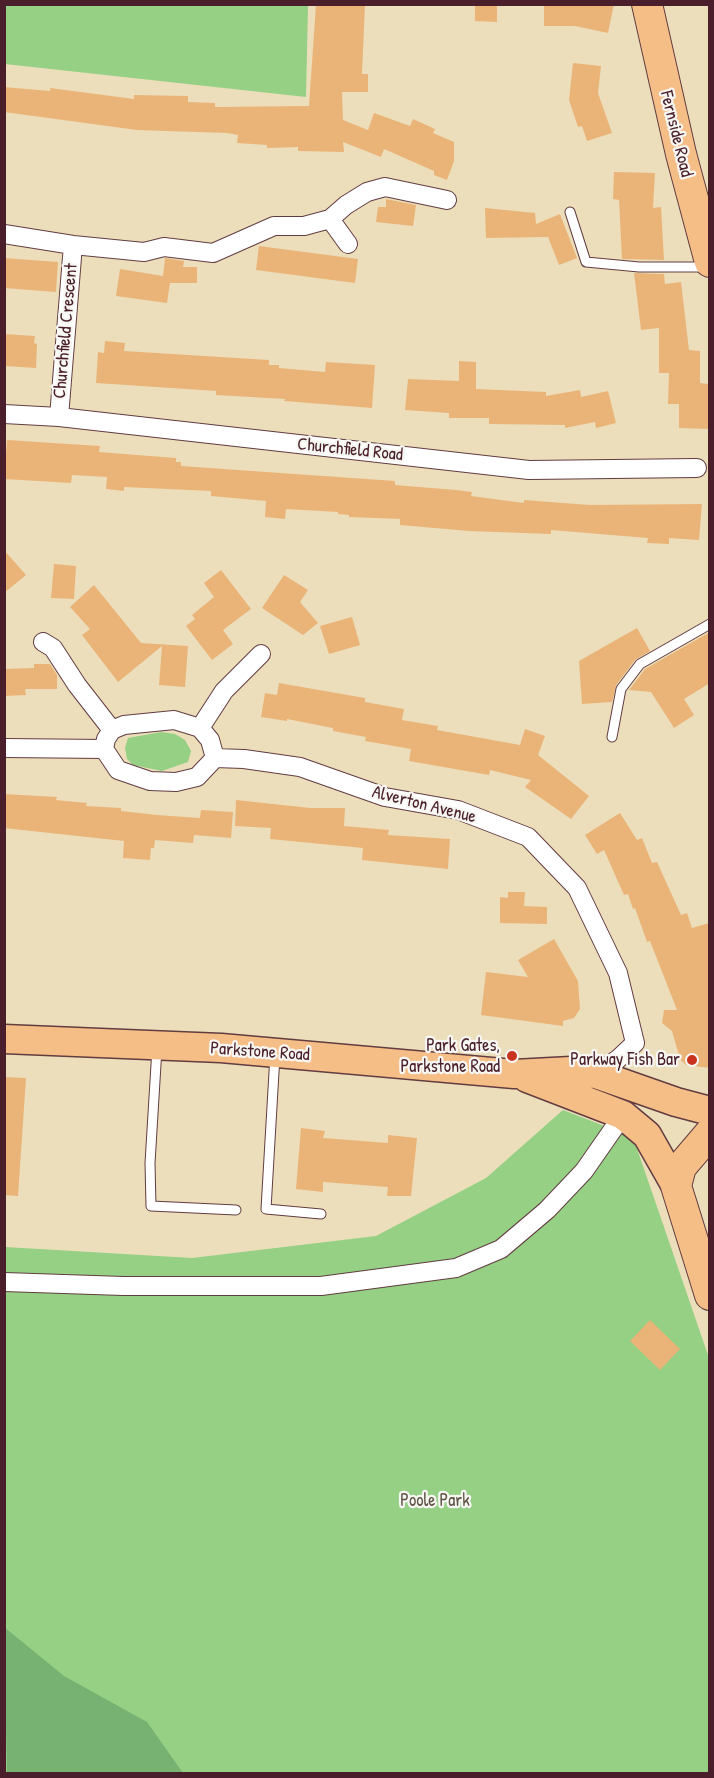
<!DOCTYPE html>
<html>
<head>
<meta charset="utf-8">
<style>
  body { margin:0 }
  #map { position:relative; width:714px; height:1778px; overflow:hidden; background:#ecdebb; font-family:"Patrick Hand",sans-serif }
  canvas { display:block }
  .frame { position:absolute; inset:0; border:6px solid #4a1f2b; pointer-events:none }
</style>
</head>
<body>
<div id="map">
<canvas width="714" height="1778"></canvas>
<div class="frame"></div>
</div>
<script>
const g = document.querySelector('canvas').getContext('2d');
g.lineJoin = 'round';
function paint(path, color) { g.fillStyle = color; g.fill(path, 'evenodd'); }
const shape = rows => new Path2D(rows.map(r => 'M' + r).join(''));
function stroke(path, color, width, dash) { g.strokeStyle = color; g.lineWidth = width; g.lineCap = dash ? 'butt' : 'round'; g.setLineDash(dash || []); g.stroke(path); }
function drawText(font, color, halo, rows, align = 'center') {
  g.font = font + ' "Patrick Hand",sans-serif'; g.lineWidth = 4.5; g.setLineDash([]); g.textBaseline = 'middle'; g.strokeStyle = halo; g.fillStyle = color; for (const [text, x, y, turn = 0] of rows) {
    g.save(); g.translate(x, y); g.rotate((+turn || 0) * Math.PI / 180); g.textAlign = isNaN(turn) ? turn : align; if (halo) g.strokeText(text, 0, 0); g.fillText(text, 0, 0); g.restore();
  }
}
paint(shape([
  [5,4,308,5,306,97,5,64],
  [161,732,175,734,185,740,191,751,188,762,162,771,133,765,127,759,125,748,128,738],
  [563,1110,633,1137,709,1358,709,1773,5,1773,5,1247,192,1258,376,1236,486,1178]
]), '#95d084');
paint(shape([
  [4,1627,64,1676,147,1722,183,1773,7,1773]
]), '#78b272');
paint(shape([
  [316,4,365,4,362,74,368,74,368,92,342,92,343,120,368,130,374,113,410,126,413,119,435,129,433,133,454,142,454,161,447,180,434,175,434,171,384,149,381,157,343,142,344,152,298,151,298,147,267,148,267,145,237,143,238,135,227,133,137,130,4,112,4,87,50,91,50,88,134,99,134,95,188,96,188,102,215,103,215,107,309,106],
  [475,4,497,4,497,22,475,21],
  [544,4,614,4,608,33,575,26,544,26],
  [573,63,601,66,598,93,612,133,587,141,582,126,578,127,569,100],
  [614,172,655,173,653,208,661,207,664,260,622,259,619,200,613,199],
  [386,199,416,205,413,226,376,222,378,207,386,207],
  [485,208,535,213,536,224,560,214,577,258,559,265,548,237,486,238],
  [259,246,358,259,355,283,256,270],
  [4,258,58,262,56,292,4,288],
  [165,258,184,261,183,267,197,267,197,283,170,283,167,303,116,296,120,269,163,276],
  [634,273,664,274,665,284,681,282,689,350,700,351,700,383,708,384,709,429,679,428,679,404,668,404,669,373,659,373,659,328,641,330],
  [4,334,35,336,34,343,37,344,36,368,4,366],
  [105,341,125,343,124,351,269,360,269,365,279,365,279,368,325,372,326,362,375,365,372,408,284,401,285,399,216,395,216,391,96,383,98,352,104,353],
  [459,361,476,362,476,389,546,392,546,396,580,390,581,397,608,391,616,423,596,428,595,422,565,428,565,425,489,424,489,418,449,418,449,413,405,410,408,379,459,381],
  [7,440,100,446,99,452,176,458,176,462,181,462,181,466,395,481,395,485,456,490,472,492,471,496,524,503,524,500,590,505,702,504,699,540,669,538,669,544,647,543,648,538,551,530,551,534,469,531,400,525,400,519,349,517,349,515,338,514,338,512,286,509,285,519,265,517,266,501,211,496,211,491,124,487,124,491,106,489,107,477,72,475,71,483,4,479],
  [4,550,26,575,4,593],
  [54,564,76,566,74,599,51,598],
  [221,570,251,609,223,630,233,644,212,660,186,626,195,619,192,615,214,597,204,583],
  [284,575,308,590,300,602,318,623,303,635,262,608],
  [94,585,141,643,188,646,185,687,159,685,162,646,118,682,82,635,90,629,70,607],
  [352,617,360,645,329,654,320,626],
  [637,628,650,651,635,660,616,685,612,702,582,704,579,661],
  [710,632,710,683,684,699,694,715,674,728,651,692,629,690,645,669],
  [34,664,50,664,57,675,57,689,25,689,26,695,4,696,4,669,34,668],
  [279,683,365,698,365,702,404,709,402,720,438,726,437,730,520,745,525,729,545,736,538,755,589,796,571,819,525,787,531,780,490,770,489,775,409,761,411,749,365,741,366,737,333,731,333,728,287,719,287,721,261,717,265,693,277,695],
  [4,794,57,797,56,800,87,803,86,806,121,808,121,811,157,815,200,818,201,810,233,812,231,838,194,835,193,843,155,840,154,848,151,848,150,860,123,858,124,841,4,828],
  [236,800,310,808,345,808,344,826,389,830,388,835,450,839,448,869,362,860,363,848,270,839,271,828,235,826],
  [620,813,637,840,642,838,652,863,657,862,681,915,687,913,692,928,709,923,710,1068,686,1065,680,1059,672,1031,662,1023,664,1010,677,1010,650,941,647,942,635,908,633,909,628,894,624,895,604,850,597,854,585,835],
  [508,892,525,892,524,906,547,907,547,924,500,923,500,897,508,898],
  [554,939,578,981,580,1009,574,1018,563,1021,563,1026,481,1015,486,972,528,977,518,960],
  [4,1077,26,1078,18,1196,4,1195],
  [301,1128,325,1131,323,1138,388,1143,388,1135,417,1138,411,1196,387,1196,388,1187,323,1182,323,1192,296,1189],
  [650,1320,680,1349,660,1370,630,1341]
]), '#eab478');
const service = shape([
  [570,212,586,262,639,267,708,267],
  [612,737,621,689,640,664,710,624],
  [157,1048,150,1163,151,1206,236,1210],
  [275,1055,266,1209,321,1214]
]);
const minor = shape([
  [330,219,348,244],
  [4,234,73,245,144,252,164,247,213,253,274,226,304,226,330,219,346,205,367,192,385,187,447,200],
  [4,414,59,417,529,470,697,468],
  [59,417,73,245],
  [43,642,53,648,77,685,112,730],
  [174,720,200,728,210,740,215,758,197,777,176,782,150,781,118,770,104,749,106,739,112,730,124,725,174,720],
  [200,728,224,691,261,654],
  [4,748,104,749],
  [215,758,244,759,300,767,385,797,458,810,528,837,577,888,618,973,635,1043,618,1059,596,1074],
  [4,1282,123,1286,321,1286,456,1268,501,1249,547,1210,584,1171,623,1115]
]);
const primary = shape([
  [4,1039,221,1048,514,1074,571,1071,596,1074,676,1102,710,1111],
  [527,1078,623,1115,647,1135,676,1186]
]);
const trunk = shape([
  [647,4,681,154,710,262],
  [710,1133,681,1167,676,1186,710,1295]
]);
stroke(service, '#623c41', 11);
stroke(minor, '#623c41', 20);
stroke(primary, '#623c41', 31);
stroke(trunk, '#623c41', 32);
stroke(service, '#fff', 9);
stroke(minor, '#fff', 18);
stroke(primary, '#f6be87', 28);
stroke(trunk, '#f6be87', 30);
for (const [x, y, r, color] of [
  [512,1056,6,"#c8321e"],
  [692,1060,6,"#c8321e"]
]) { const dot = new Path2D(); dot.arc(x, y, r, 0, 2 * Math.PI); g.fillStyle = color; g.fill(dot); stroke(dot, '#f6f6f2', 2); }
drawText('18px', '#4a1f2b', '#f6f6f2', [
  ["Fernside Road",676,134,76],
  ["Churchfield Crescent",66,331,-85],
  ["Churchfield Road",350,450,6],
  ["Alverton Avenue",424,805,14],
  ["Parkstone Road",260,1052,4]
]);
drawText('18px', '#4a1f2b', '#f6f6f2', [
  ["Park Gates,",500,1046],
  ["Parkstone Road",500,1067],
  ["Parkway Fish Bar",680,1060]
], 'right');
drawText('18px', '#605446', '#f6f6f2', [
  ["Poole Park",435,1501]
]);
</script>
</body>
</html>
